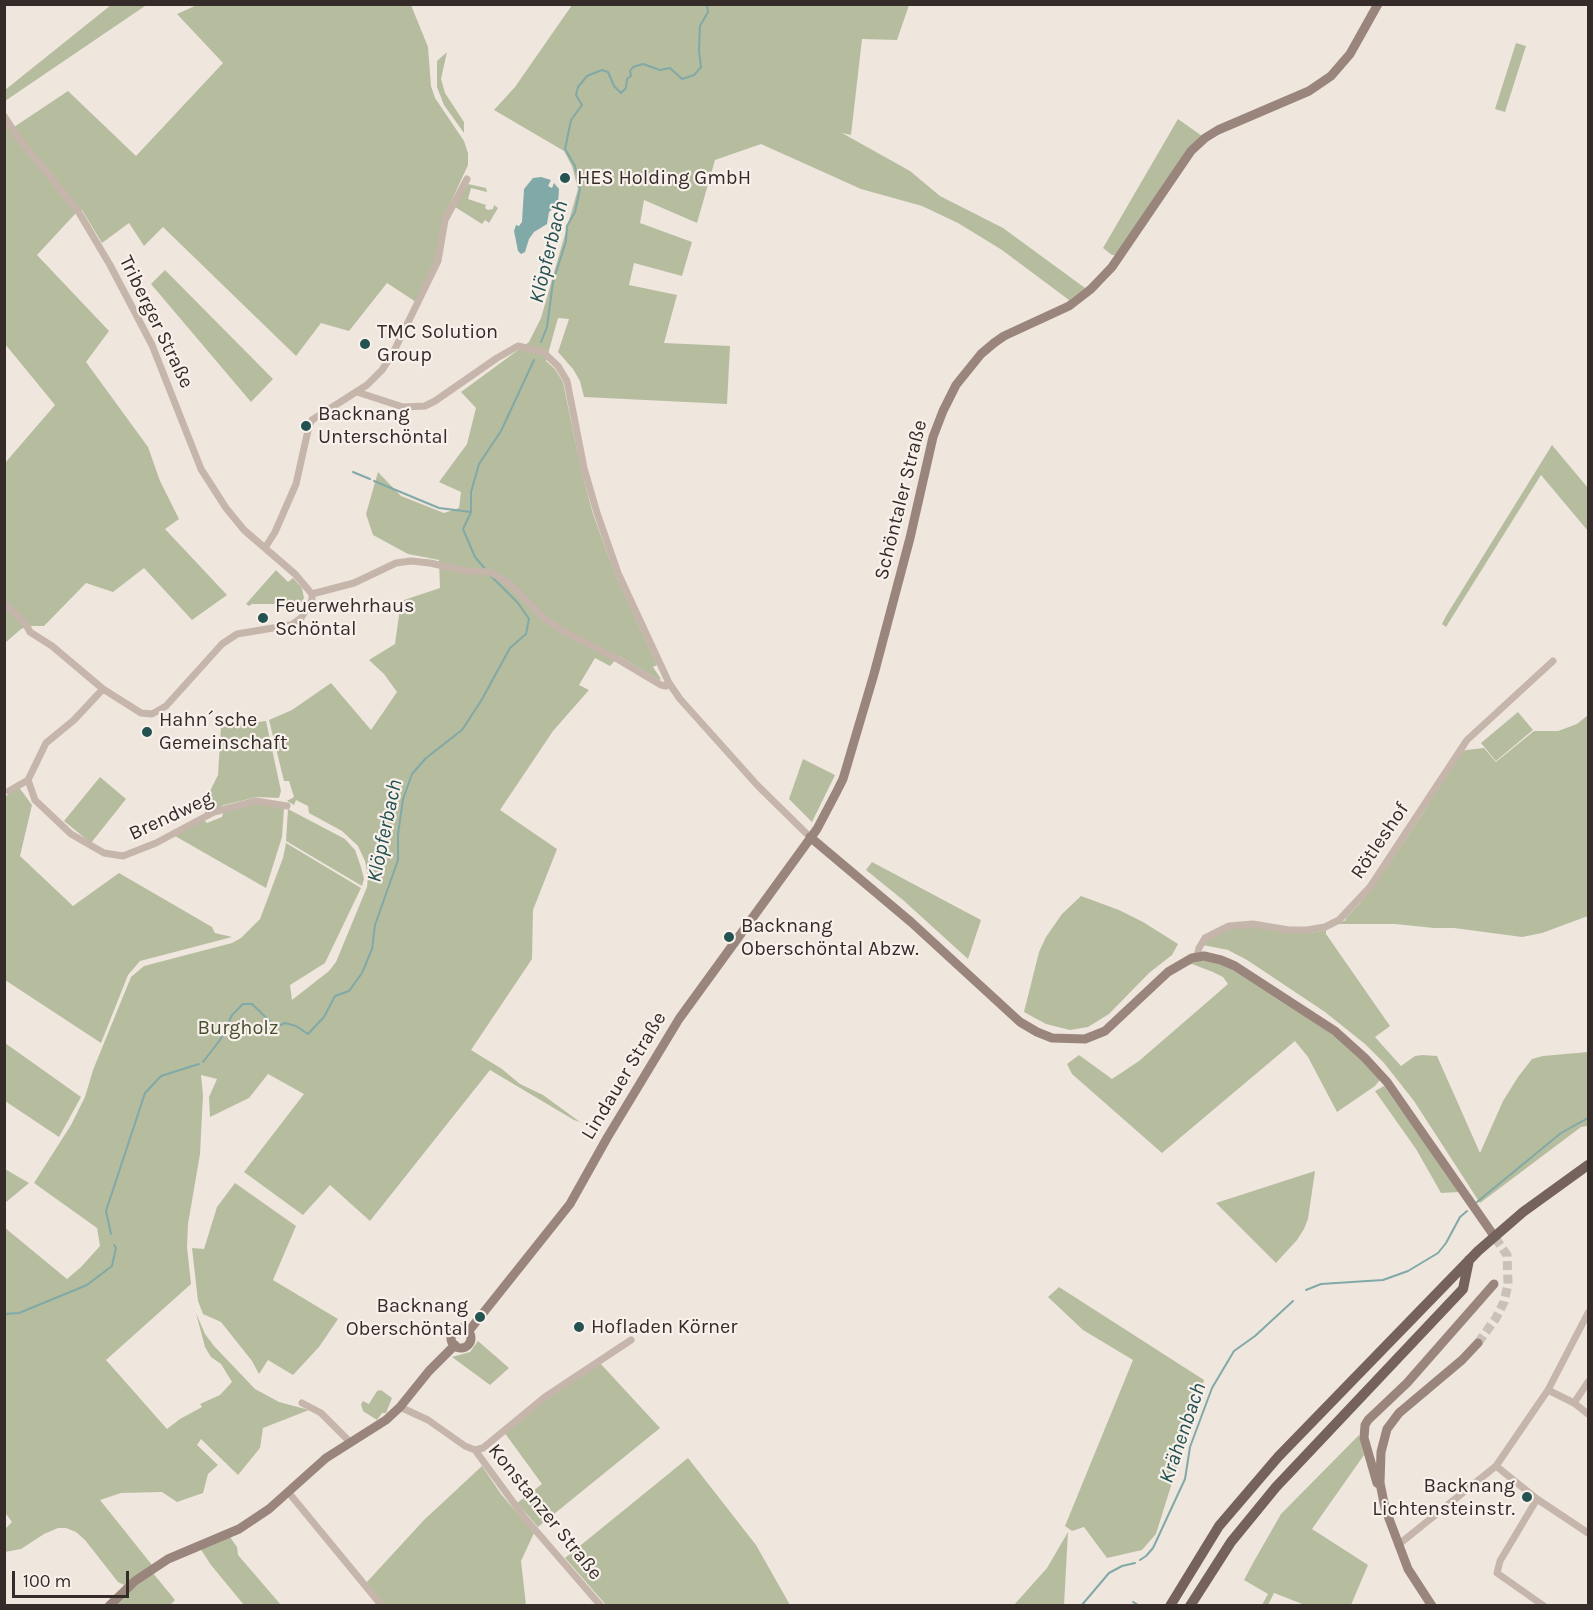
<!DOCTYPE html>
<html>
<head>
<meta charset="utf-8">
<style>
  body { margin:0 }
  #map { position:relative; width:1593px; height:1610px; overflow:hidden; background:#efe6de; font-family:Karla,sans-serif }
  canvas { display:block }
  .frame { position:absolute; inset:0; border:6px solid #352c29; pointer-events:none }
  .scale { position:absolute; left:12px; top:1571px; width:117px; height:27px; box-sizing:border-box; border:3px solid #352c29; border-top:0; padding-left:8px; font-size:18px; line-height:21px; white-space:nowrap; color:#352c29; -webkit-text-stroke:4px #f8f0ea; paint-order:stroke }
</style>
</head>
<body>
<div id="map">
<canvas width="1593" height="1610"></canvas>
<div class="frame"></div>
<div class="scale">100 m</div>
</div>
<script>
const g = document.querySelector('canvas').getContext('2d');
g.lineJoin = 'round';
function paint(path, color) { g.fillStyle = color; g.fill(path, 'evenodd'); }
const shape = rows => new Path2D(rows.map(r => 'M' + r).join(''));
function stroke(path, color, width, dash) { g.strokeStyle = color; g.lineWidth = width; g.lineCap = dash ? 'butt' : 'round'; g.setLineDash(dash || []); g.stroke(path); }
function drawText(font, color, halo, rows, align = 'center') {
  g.font = font + ' Karla,sans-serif'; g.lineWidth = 4.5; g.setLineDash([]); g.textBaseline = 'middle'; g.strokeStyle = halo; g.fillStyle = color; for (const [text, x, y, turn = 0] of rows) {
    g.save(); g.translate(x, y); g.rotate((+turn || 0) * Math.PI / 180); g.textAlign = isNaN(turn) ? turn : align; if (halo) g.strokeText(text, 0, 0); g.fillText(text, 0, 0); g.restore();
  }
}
paint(shape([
  [144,4,145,6,5,101,5,90,111,5],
  [197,5,411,5,428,47,431,86,435,98,464,141,468,153,468,165,444,217,435,260,416,302,387,283,349,331,321,323,296,356,163,227,144,246,129,223,102,243,82,210,76,213,37,255,109,331,86,362,148,447,160,481,179,519,165,529,227,595,192,620,144,568,113,592,86,583,44,626,28,626,21,629,5,643,5,463,55,405,5,344,4,120,11,129,68,91,136,156,223,63,177,14],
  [572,5,909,5,897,40,862,39,851,135,842,133,910,171,940,196,1003,228,1085,288,1069,300,1002,250,958,223,922,206,861,189,761,144,715,160,697,223,644,200,640,223,692,242,682,276,634,263,629,285,677,295,664,343,730,346,727,404,584,397,580,381,573,369,558,352,569,319,558,318,546,361,555,369,563,382,581,469,593,514,615,574,657,665,653,667,661,679,659,680,619,656,610,666,595,658,579,685,589,690,553,731,500,810,557,849,533,910,532,959,471,1050,502,1069,520,1084,543,1095,580,1122,574,1120,490,1070,370,1221,330,1185,303,1215,244,1172,304,1094,268,1074,249,1098,210,1117,209,1097,217,1079,201,1075,203,1095,200,1154,188,1224,187,1247,191,1284,106,1360,167,1429,180,1419,202,1407,200,1404,220,1395,232,1382,221,1364,211,1357,205,1347,196,1313,205,1334,214,1346,255,1389,279,1402,309,1410,263,1428,260,1448,238,1475,201,1439,197,1445,218,1465,208,1474,203,1493,177,1502,162,1492,121,1493,100,1500,152,1565,124,1585,118,1582,85,1540,76,1532,66,1528,58,1528,44,1534,21,1549,5,1552,5,1529,12,1522,4,1511,4,1227,67,1279,81,1267,100,1246,97,1228,34,1183,71,1125,85,1097,93,1070,131,977,144,966,232,943,241,938,260,919,283,858,286,843,361,888,325,963,290,985,292,1000,329,971,336,962,367,887,368,877,365,861,358,846,342,831,309,813,308,806,296,800,294,805,287,801,294,797,289,781,284,781,269,720,292,710,331,683,371,730,397,692,384,674,369,660,395,644,401,601,440,588,439,560,408,554,373,535,366,514,378,472,401,496,444,513,459,508,461,492,439,482,467,444,476,408,461,392,529,342,541,318,578,189,572,166,564,151,494,110,515,87],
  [1516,43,1526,46,1505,112,1495,109],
  [447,52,441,79,445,93,464,122,464,133,444,105,437,87,437,61],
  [1178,119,1202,136,1116,255,1112,255,1103,248],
  [468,184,486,188,487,192,471,188,468,199,486,205,485,208,488,210,493,209,494,205,498,208,489,223,485,220,482,224,455,207],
  [165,270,273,379,251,402,151,284],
  [1552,445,1588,488,1588,531,1541,475,1446,627,1442,624,1446,616],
  [276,570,288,582,293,578,302,588,304,598,299,607,295,610,276,604,252,604,249,606,246,604],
  [1518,712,1533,730,1496,761,1481,743],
  [1588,715,1588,916,1542,933,1522,937,1454,928,1434,928,1395,924,1337,924,1346,920,1345,919,1360,903,1387,867,1423,813,1461,752,1466,750,1484,748,1496,762,1534,731,1558,731,1577,724],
  [266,721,281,791,279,798,257,797,224,805,205,814,208,795,218,775,221,727],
  [803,759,835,775,812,822,789,799],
  [100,777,126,799,91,843,64,821],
  [18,786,32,805,20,856,73,906,119,873,212,927,215,933,232,937,140,961,128,975,101,1043,5,980,5,797],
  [257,803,284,808,282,837,266,888,175,836,204,820,207,823,222,817,224,811],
  [288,809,345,839,355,850,361,867,364,879,362,886,286,841],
  [872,862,981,920,968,959,903,900,866,870],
  [1081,896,1119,910,1143,922,1178,944,1172,955,1149,973,1109,1014,1088,1027,1070,1030,1046,1024,1024,1012,1039,952,1046,937,1062,914],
  [1238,925,1310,933,1326,930,1326,934,1390,1026,1375,1037,1401,1066,1415,1056,1422,1055,1437,1056,1480,1153,1503,1101,1518,1077,1532,1059,1543,1056,1588,1052,1588,1126,1581,1127,1480,1203,1414,1101,1384,1063,1365,1044,1325,1012,1247,960,1228,950,1203,945,1205,941],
  [1200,960,1217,962,1246,975,1349,1046,1380,1080,1375,1086,1337,1112,1308,1057,1295,1041,1162,1153,1072,1074,1067,1064,1079,1055,1112,1079,1139,1061,1228,984,1223,977,1213,972,1192,964,1183,966],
  [5,1043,81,1097,59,1137,5,1101],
  [1384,1086,1460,1192,1441,1193,1416,1149,1375,1091],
  [5,1169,29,1183,5,1203],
  [1315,1171,1308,1219,1304,1229,1297,1240,1276,1263,1216,1203],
  [235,1183,296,1226,273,1280,338,1319,319,1347,293,1375,268,1360,259,1374,252,1361,221,1322,203,1314,198,1301,192,1248,204,1249,217,1207],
  [1059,1287,1204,1380,1156,1534,1142,1550,1107,1558,1084,1527,1072,1531,1065,1526,1133,1360,1083,1330,1048,1297],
  [478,1341,509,1368,490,1385,452,1357,470,1352],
  [599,1362,660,1428,538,1527,517,1503,542,1484,504,1432,544,1400],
  [381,1390,392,1398,386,1413,382,1413,377,1420,363,1411,361,1404,363,1401,369,1404,377,1391],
  [1359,1435,1364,1455,1312,1529,1368,1565,1351,1605,1305,1605,1274,1593,1268,1605,1262,1605,1268,1594,1244,1580,1253,1563,1281,1514],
  [688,1458,756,1545,790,1605,606,1605,565,1558],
  [482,1466,501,1494,534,1533,521,1561,526,1605,385,1605,366,1583,424,1520],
  [1068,1532,1064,1605,1014,1605,1047,1568],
  [230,1537,237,1547,238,1555,281,1605,244,1605,211,1565,200,1548],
  [152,1572,175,1600,170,1605,113,1606]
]), '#b6bd9f');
paint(shape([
  [541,177,551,180,548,186,552,188,554,183,559,189,558,204,549,212,547,224,534,232,529,239,525,252,521,254,518,251,514,231,516,225,519,226,522,222,524,189,533,178]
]), '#80a9a7');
stroke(shape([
  [541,342,547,327,553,282,566,241,567,226,575,212,580,189,575,166,565,149,571,120,582,105,576,95,578,87,587,76,602,70,608,72,614,86,621,93,626,88,627,79,631,76,630,71,633,67,643,64,660,70,670,68,682,79,694,75,701,67,699,51,700,26,708,12,707,4],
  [353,472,370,479],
  [374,481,439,508,471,512],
  [487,571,475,557,463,529,471,512,471,492,479,464,501,431,534,360],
  [203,1062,220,1040,232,1015,243,1004,252,1004,276,1027,285,1023,296,1026,308,1034,324,1017,335,996,349,991,362,973,372,949,375,925,398,860,398,834,403,799,412,774,426,758,462,730,481,701,510,648,526,634,529,619,518,603,490,575],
  [1477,1202,1561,1133,1588,1118],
  [111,1234,106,1211,145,1093,161,1076,199,1064],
  [1306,1290,1321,1284,1383,1280,1408,1271,1438,1253,1446,1243,1460,1217,1467,1211],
  [4,1314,19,1313,87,1285,112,1266,116,1248,114,1245],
  [1140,1560,1146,1556,1153,1548,1185,1479,1190,1447,1212,1388,1234,1351,1255,1336,1293,1301],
  [1133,1602,1140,1606],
  [1081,1606,1109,1573,1122,1566,1135,1563]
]), '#80a9a7', 2);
stroke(shape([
  [1478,1343,1496,1318,1504,1302,1508,1284,1507,1255,1492,1233]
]), '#cac1ba', 9, [9, 4.5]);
stroke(shape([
  [4,116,17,136,78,211,110,265,152,345,201,469,226,508,244,530,295,574,312,594],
  [357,392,403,407,425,406,435,401,497,358,518,346,543,352,558,366,567,381,584,468,597,513,618,573,669,683,680,699,758,786,810,837],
  [265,548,275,532,296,484,309,426,312,420,367,385,382,370,393,353,438,261,445,220,467,179],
  [312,594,354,583,396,563,411,561,430,563,467,571,490,572,509,583,545,619,567,633,619,660,661,685,666,686,670,684],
  [4,603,25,623,30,632,52,646,103,689,141,713,152,714,166,706,222,644,237,634,291,625,301,618,312,600,312,594],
  [28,780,35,800,71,834,104,853,123,856,156,843,214,812,256,801,287,806],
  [9,791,28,780,46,743,74,720,103,689],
  [1197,956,1199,948,1205,938,1229,926,1253,924,1289,930,1307,930,1325,927,1339,920,1370,887,1467,740,1553,661],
  [1548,1390,1574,1403,1588,1414],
  [302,1403,321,1413,351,1443],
  [1574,1403,1588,1382],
  [400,1407,428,1420,465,1446,475,1450,524,1517,601,1606],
  [475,1450,483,1448,545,1397,631,1340],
  [1496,1466,1537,1499,1588,1533],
  [289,1493,382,1606],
  [1537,1499,1500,1561,1497,1573,1544,1606],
  [1398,1545,1496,1466,1548,1390,1588,1313]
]), '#c6b5ab', 7);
stroke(shape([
  [810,837,911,922,1020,1022,1037,1032,1052,1038,1085,1039,1105,1031,1168,972,1192,958,1204,956,1221,960,1235,966,1335,1031,1365,1058,1387,1082,1492,1233],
  '451 1338a10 10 0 1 1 20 0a10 10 0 1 1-20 0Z',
  [468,1332,570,1204,607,1138,679,1019,817,829,837,791,843,779,874,674,910,538,933,437,943,411,956,385,981,354,994,343,1004,336,1069,306,1091,289,1112,267,1191,151,1205,138,1218,130,1309,91,1331,76,1350,54,1378,4],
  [1377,1483,1364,1438,1365,1425,1368,1420,1407,1383,1494,1284],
  [109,1606,135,1581,168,1559,239,1529,269,1509,326,1458,386,1420,400,1407,429,1371,455,1345],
  [1432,1606,1408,1569,1385,1508,1380,1483,1381,1452,1387,1429,1399,1413,1462,1360,1478,1343]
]), '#9a857d', 9);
stroke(shape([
  [1170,1606,1219,1526,1278,1457,1478,1251,1523,1212,1588,1165],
  [1190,1606,1231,1542,1276,1487,1463,1289,1469,1260]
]), '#75625c', 10);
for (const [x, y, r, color] of [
  [565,178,6,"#245251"],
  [365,344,6,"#245251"],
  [306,426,6,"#245251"],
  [263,618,6,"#245251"],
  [147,732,6,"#245251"],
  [729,937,6,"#245251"],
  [480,1317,6,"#245251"],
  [579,1327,6,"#245251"],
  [1527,1497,6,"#245251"]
]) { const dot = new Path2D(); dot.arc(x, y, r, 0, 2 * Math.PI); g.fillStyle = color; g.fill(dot); stroke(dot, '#f8f0ea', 2); }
drawText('20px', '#352c29', '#f8f0ea', [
  ["HES Holding GmbH",577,178],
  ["TMC Solution",377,332],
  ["Group",377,355],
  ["Backnang",318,414],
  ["Unterschöntal",318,437],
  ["Feuerwehrhaus",275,606],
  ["Schöntal",275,629],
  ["Hahn´sche",159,720],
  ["Gemeinschaft",159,743],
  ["Backnang",741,926],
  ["Oberschöntal Abzw.",741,949],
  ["Backnang",468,1306,"right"],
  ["Oberschöntal",468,1329,"right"],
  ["Hofladen Körner",591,1327],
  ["Backnang",1515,1486,"right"],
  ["Lichtensteinstr.",1515,1509,"right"]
], 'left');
drawText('20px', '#352c29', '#f8f0ea', [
  ["Triberger Straße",156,322,64],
  ["Schöntaler Straße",901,500,-76],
  ["Brendweg",171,816,-25],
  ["Rötleshof",1380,841,-56],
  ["Lindauer Straße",624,1076,-59],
  ["Konstanzer Straße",545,1512,51]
]);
drawText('20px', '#475030', '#f8f0ea', [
  ["Burgholz",238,1028]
]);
drawText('italic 21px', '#245251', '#f8f0ea', [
  ["Klöpferbach",549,252,-76],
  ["Klöpferbach",385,831,-78],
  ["Krähenbach",1183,1433,-71]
]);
</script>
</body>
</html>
